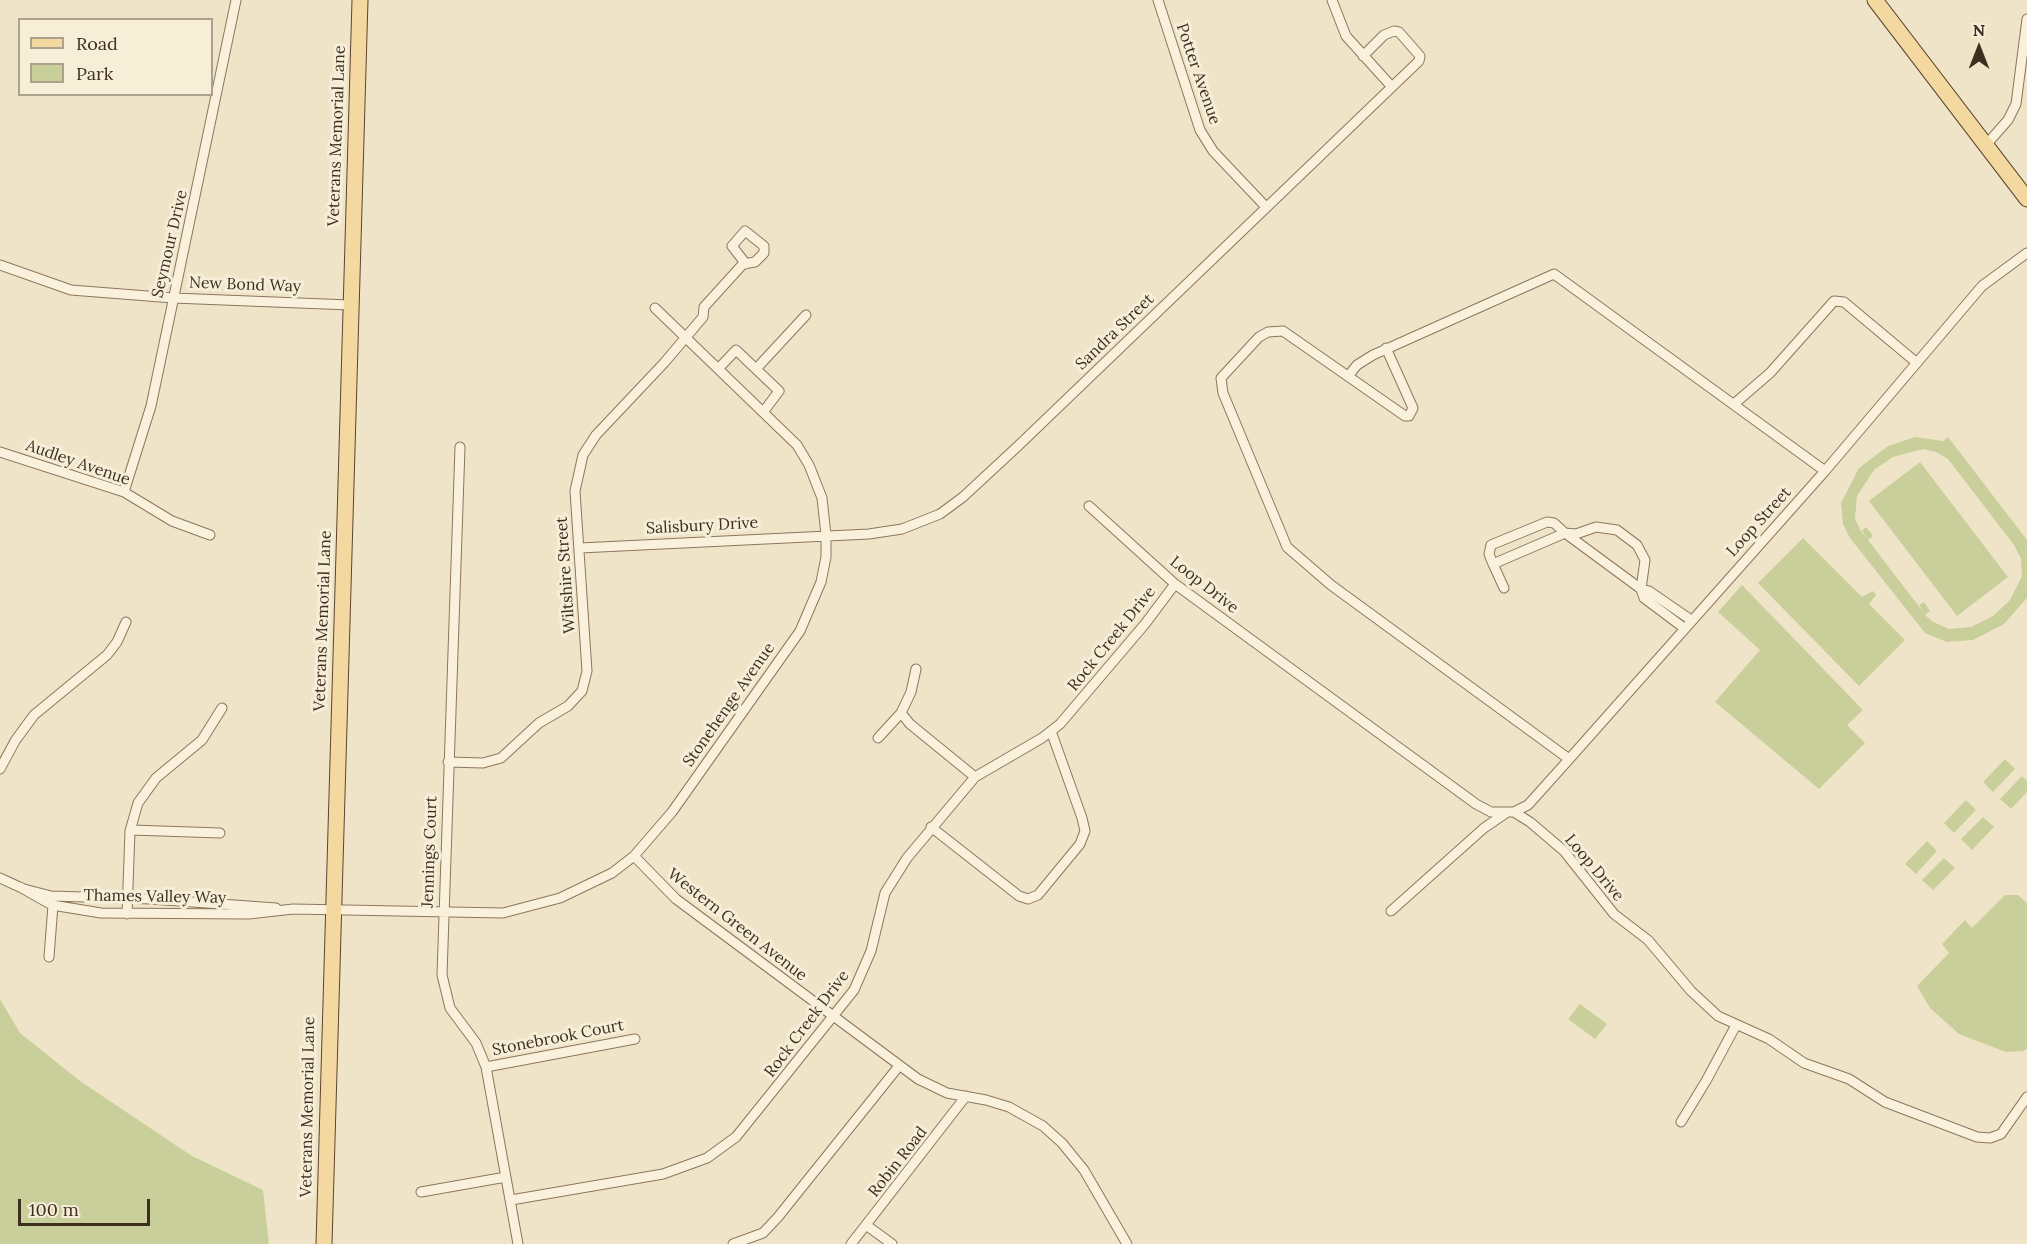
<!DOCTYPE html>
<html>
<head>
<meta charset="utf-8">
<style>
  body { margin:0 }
  #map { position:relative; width:2027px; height:1244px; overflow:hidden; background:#f0e4c8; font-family:Lora,serif }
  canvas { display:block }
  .legend { position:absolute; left:18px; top:18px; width:195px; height:78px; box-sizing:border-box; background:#f7eed8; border:2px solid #ada18e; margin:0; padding:8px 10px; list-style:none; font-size:18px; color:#3d2e20 }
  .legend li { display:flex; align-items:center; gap:12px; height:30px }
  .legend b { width:30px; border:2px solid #ada18e }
  .north { position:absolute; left:1949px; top:18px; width:60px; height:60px; -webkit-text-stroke:4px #f7eed8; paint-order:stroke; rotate:0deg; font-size:16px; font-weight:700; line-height:24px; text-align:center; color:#3d2e20 }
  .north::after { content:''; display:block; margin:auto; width:21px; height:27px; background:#3d2e20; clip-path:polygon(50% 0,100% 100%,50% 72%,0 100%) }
  .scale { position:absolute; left:18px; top:1199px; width:132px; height:27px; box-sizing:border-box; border:3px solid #3d2e20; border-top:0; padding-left:8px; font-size:18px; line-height:21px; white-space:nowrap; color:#3d2e20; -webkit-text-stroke:4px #f7eed8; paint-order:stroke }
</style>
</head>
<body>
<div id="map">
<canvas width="2027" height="1244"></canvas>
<ul class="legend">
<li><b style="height:8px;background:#f3d9a0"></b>Road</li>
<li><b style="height:16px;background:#c9cf9b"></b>Park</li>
</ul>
<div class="north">N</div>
<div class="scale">100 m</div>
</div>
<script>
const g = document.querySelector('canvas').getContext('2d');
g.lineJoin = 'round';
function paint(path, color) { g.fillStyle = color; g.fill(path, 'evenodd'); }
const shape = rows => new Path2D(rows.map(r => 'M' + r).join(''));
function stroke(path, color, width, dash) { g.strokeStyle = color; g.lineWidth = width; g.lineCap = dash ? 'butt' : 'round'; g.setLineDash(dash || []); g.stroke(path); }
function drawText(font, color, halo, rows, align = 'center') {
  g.font = font + ' Lora,serif'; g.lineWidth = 6; g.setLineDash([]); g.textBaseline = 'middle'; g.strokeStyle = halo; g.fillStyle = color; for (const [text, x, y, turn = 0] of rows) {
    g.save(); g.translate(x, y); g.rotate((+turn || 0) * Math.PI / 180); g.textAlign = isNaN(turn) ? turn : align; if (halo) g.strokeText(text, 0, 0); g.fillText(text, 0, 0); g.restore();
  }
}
paint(shape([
  [1915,437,1943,441,1948,437,2027,540,2027,598,2004,624,1973,640,1947,642,1925,633,1850,538,1843,524,1841,503,1859,468,1888,446],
  [1923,449,1936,452,1948,459,2014,545,2021,559,2022,576,2010,600,1993,616,1971,627,1949,629,1933,622,1925,615,1930,611,1924,602,1919,605,1924,613,1868,540,1873,536,1866,527,1862,530,1866,538,1861,531,1855,519,1857,496,1874,470,1893,457],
  [1920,462,2008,577,1957,616,1869,501],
  [1803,538,1862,597,1873,591,1876,595,1869,604,1905,640,1859,686,1758,583],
  [1742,585,1863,710,1847,725,1865,743,1819,789,1715,702,1760,650,1718,612],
  [2005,759,2015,769,1993,792,1983,782],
  [2022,776,2027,781,2027,792,2011,809,2000,799],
  [1966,800,1976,810,1954,833,1944,823],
  [1983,817,1994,827,1972,850,1961,839],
  [1927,841,1937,851,1916,874,1905,864],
  [1944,858,1955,868,1933,890,1922,880],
  [2005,895,2018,895,2027,903,2027,1049,2023,1051,2006,1052,1959,1034,1930,1008,1917,986,1949,953,1942,944,1965,920,1972,928],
  [0,999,20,1033,80,1081,192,1156,263,1190,269,1244,0,1244],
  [1580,1004,1607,1024,1595,1039,1568,1019]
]), '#c9cf9b');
const minor = shape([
  [1158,0,1200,130,1213,151,1266,207],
  [1332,0,1346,36,1392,87],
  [1986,145,2008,120,2016,104,2027,19],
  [0,265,71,290,173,298,350,305],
  [1386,348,1413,408,1409,416,1405,416,1283,331,1268,332,1259,337,1221,378,1223,393,1287,547,1331,585,1569,759],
  [719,368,736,350,779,391,764,411],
  [756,369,806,315],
  [1349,375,1357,365,1373,355,1554,274,1825,471],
  [1734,404,1770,373,1834,301,1844,302,1917,363],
  [460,447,442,975,450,1008,476,1043,486,1067,518,1244],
  [0,452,124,492,172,521,210,535],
  [124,492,151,406,236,0],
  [1089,506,1175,584,1476,804,1491,812,1514,812,1528,805,1563,766,1825,471,1982,286,2027,253],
  [580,548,869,534,902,529,940,514,963,497,1018,446,1419,61,1420,56,1399,32,1394,31,1384,35,1363,56],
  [1493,564,1489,554,1491,545,1547,522,1554,523,1565,533,1576,534,1596,527,1617,530,1637,545,1645,560,1641,589,1565,533,1493,564,1504,588],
  [1684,628,1644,598,1641,589,1649,591,1691,620],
  [916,669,911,692,901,713,910,724,975,777],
  [878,738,901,713],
  [448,762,483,763,501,758,539,723,568,706,582,691,587,671,575,491,583,455,596,435,664,363,703,317,704,307,743,264,755,262,764,253,764,246,745,231,732,246,746,264],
  [0,769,15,741,34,715,107,655,117,642,126,622],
  [1514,812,1530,822,1564,851,1614,914,1648,940,1691,991,1718,1016,1769,1039,1804,1063,1849,1079,1885,1102,1977,1137,1990,1138,2001,1134,2027,1097],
  [931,827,1019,896,1028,899,1038,895,1080,844,1085,831,1082,818,1051,731],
  [131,830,220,833],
  [634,856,676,899,918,1079,947,1093,986,1100,1009,1107,1043,1126,1062,1143,1084,1170,1127,1244],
  [0,878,24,889,51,896,151,899,276,908],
  [20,887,52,905,101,913,249,914,293,909,503,913,560,898,612,873,634,856,672,812,800,631,821,582,826,557,826,535,822,498,809,465,797,445,655,308],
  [1391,911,1484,828,1506,813],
  [127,914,130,831,138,803,156,778,202,740,222,708],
  [49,957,53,905],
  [486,1067,635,1039],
  [1681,1122,1706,1081,1736,1025],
  [421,1192,506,1177],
  [511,1200,663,1174,707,1158,736,1137,854,990,871,951,885,893,907,858,975,777,1042,738,1060,724,1145,624,1175,584],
  [866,1225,892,1244],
  [733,1244,763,1233,778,1217,899,1066],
  [851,1244,966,1096]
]);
const primary = shape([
  [1875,0,2027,199],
  [324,1244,360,0]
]);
stroke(minor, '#8d765c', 11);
stroke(primary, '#5b4430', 17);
stroke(minor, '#faf1dc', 9);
stroke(primary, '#f3d9a0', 15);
drawText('16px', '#3d2e20', '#f7eed8', [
  ["Potter Avenue",1198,74,71],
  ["Veterans Memorial Lane",337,136,-88],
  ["Seymour Drive",170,244,-77],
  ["New Bond Way",245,285,2],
  ["Sandra Street",1115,332,-44],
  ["Audley Avenue",78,463,19],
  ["Loop Street",1759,522,-48],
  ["Salisbury Drive",702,526,-3],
  ["Wiltshire Street",566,575,-94],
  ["Loop Drive",1204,585,38],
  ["Veterans Memorial Lane",323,621,-88],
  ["Rock Creek Drive",1112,639,-51],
  ["Stonehenge Avenue",729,705,-55],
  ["Jennings Court",430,852,-88],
  ["Loop Drive",1594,868,50],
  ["Thames Valley Way",155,897,1],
  ["Western Green Avenue",737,925,38],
  ["Rock Creek Drive",807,1024,-53],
  ["Stonebrook Court",558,1038,-11],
  ["Veterans Memorial Lane",308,1107,-89],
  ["Robin Road",898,1162,-52]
]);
</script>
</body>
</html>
